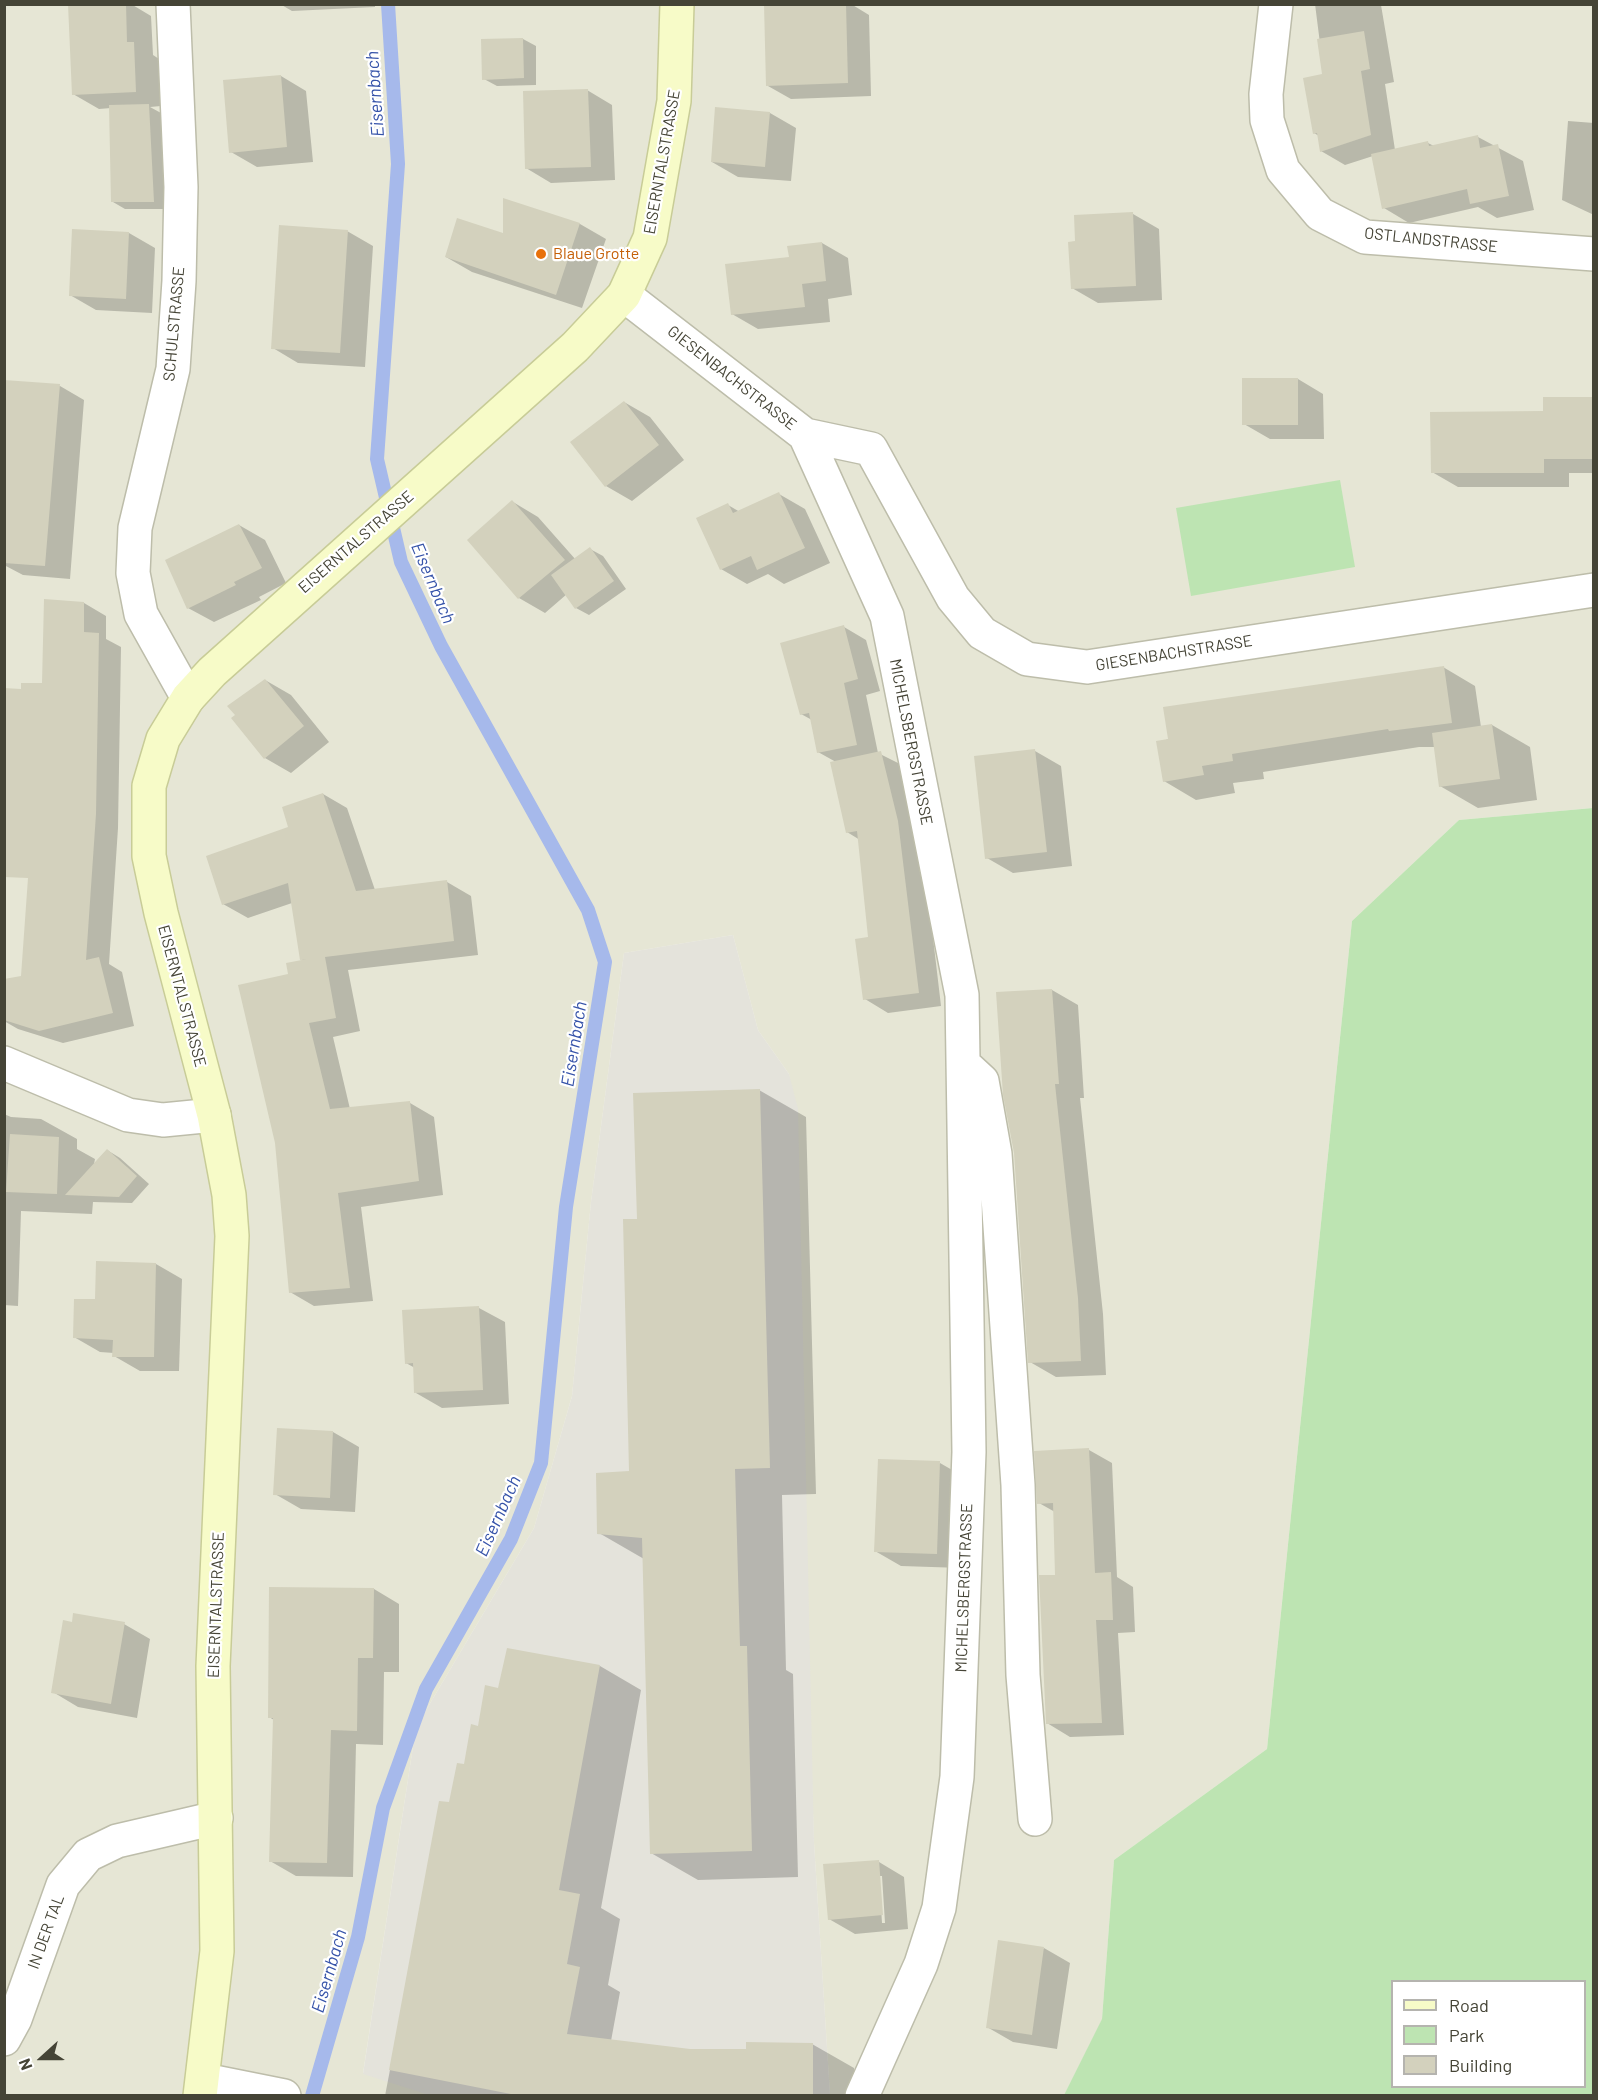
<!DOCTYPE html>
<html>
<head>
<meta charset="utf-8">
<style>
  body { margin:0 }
  #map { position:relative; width:1598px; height:2100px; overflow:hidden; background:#f2f2e7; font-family:Barlow,sans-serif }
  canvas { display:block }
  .frame { position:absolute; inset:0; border:6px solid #454436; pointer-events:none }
  .legend { position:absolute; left:1391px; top:1980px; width:195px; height:108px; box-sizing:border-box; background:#fff; border:2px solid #b5b4af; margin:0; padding:8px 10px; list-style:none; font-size:18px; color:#454436 }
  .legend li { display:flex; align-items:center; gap:12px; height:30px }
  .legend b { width:30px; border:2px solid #b5b4af }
  .north { position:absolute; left:12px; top:2028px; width:60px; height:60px; -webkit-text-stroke:4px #fff; paint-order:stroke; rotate:249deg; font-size:16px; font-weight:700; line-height:24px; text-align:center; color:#454436 }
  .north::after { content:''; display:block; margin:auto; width:21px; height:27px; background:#454436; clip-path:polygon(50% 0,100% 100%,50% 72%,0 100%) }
</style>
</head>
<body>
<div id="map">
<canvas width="1598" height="2100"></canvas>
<div class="frame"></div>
<ul class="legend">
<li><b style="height:8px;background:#f7fbc8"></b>Road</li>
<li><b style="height:16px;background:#bde4b2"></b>Park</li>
<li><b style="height:16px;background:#d3d1bd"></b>Building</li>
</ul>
<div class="north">N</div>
</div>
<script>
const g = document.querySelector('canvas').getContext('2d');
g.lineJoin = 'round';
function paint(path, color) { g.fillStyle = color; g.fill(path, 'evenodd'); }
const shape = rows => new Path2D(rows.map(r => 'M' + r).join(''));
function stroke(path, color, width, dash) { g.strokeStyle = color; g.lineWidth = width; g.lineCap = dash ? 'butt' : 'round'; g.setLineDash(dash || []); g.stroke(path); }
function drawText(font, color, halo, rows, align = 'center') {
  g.font = font + ' Barlow,sans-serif'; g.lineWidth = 4.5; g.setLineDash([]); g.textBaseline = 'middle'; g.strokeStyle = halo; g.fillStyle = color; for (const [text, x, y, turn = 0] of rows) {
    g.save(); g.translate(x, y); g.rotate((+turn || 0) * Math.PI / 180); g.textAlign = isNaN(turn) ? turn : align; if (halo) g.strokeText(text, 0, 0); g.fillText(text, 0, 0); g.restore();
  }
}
paint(shape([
  [5,5,1593,5,1593,808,1459,820,1352,921,1267,1749,1114,1860,1102,2020,1064,2095,830,2095,814,1843,789,1074,758,1030,733,935,624,953,591,1202,572,1396,534,1528,416,1727,363,2073,432,2095,5,2096]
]), '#e6e6d5');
paint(shape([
  [733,935,758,1030,789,1074,798,1109,814,1843,830,2095,432,2096,363,2074,416,1727,534,1528,572,1396,591,1202,624,953]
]), '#e4e3db');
paint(shape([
  [1340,480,1355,567,1191,596,1176,508],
  [1593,808,1593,2095,1064,2095,1102,2019,1114,1860,1267,1749,1352,921,1459,820],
  [1392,1982,1584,1982,1584,2086,1392,2086]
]), '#bde4b2');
paint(shape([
  [70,4,131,4,151,16,153,55,159,59,161,106,150,107,161,113,166,209,125,209,113,202,111,108,99,109,73,94],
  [280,4,375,4,375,7,292,11],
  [765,4,851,4,869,15,871,96,791,99,768,86],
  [1315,4,1390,4,1381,5,1394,82,1385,84,1395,150,1428,143,1434,146,1478,137,1523,161,1534,210,1497,218,1478,207,1409,223,1384,208,1373,156,1345,165,1321,151,1319,136,1314,133,1324,75],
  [523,39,536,46,536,85,497,86,484,79],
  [281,76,306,91,313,162,257,167,231,152],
  [587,90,612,105,615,180,551,183,526,168],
  [770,113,796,128,791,181,738,177,712,162],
  [1568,121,1594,123,1594,215,1562,200],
  [504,200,580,224,606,239,582,308,472,272,446,257,505,235],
  [1133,214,1159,229,1162,300,1098,303,1072,288],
  [347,231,373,246,365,367,298,363,273,348],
  [129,233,155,248,152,313,96,310,70,295],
  [822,243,848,258,852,295,828,299,830,322,758,329,732,314,790,258],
  [1298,379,1323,394,1324,439,1270,439,1244,424],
  [4,381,60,386,84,400,70,579,23,575,4,565],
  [1545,399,1594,399,1594,473,1569,473,1569,487,1458,487,1432,472,1545,413],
  [624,402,650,417,684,460,632,501,606,486,572,443],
  [779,494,805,509,830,563,784,584,768,574,747,584,721,569,728,505,740,512],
  [513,502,538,517,576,560,590,549,603,556,626,589,589,615,576,608,567,594,545,613,519,598,469,540],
  [239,525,265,540,286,583,259,597,261,600,214,622,188,608],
  [84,603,106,616,106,639,121,647,118,828,109,964,122,972,134,1026,63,1043,18,1029,4,1021,4,981,23,977,30,864,22,690,43,684],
  [844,627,866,640,880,691,866,695,878,753,904,766,921,836,941,1006,888,1013,865,999,870,938,860,840,847,832,836,762,818,752,812,720,801,714],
  [1443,667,1475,686,1481,727,1492,725,1530,747,1537,800,1478,808,1440,786,1435,747,1419,747,1263,772,1264,779,1233,783,1235,793,1196,800,1164,781,1158,742],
  [265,680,291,695,329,742,291,773,265,758],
  [1035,751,1061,766,1072,866,1013,873,987,858],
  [323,794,347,808,375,890,447,882,471,896,478,955,348,970,360,1031,333,1037,350,1109,410,1103,434,1117,443,1195,361,1207,373,1301,314,1306,290,1292,289,975,305,961,301,959,292,903,248,918,223,904],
  [1052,990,1078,1005,1084,1098,1080,1098,1103,1314,1106,1375,1056,1377,1030,1362],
  [759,1090,806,1117,816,1494,782,1495,786,1670,793,1674,798,1877,698,1880,651,1853,644,1559,599,1533,631,1473,638,1221],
  [4,1114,11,1117,41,1119,77,1139,77,1149,95,1159,94,1164,107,1150,120,1158,149,1184,132,1203,93,1202,92,1214,21,1211,18,1306,4,1305],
  [156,1264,182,1279,179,1371,140,1371,114,1356,114,1353,100,1352,74,1337,97,1301],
  [479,1308,505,1322,509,1404,442,1408,416,1393,415,1368,406,1363,403,1311],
  [333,1432,359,1447,355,1512,301,1509,275,1494],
  [1089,1450,1112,1463,1117,1577,1133,1587,1135,1632,1118,1633,1124,1735,1070,1737,1047,1723,1056,1576,1055,1512,1039,1503],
  [940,1463,966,1478,962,1568,901,1566,875,1551],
  [374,1589,399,1604,399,1672,384,1672,383,1745,356,1744,353,1877,296,1876,270,1861,274,1720,269,1717],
  [124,1624,150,1639,137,1718,78,1707,53,1692],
  [600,1666,641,1690,601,1908,620,1919,608,1985,620,1992,611,2041,690,2050,747,2050,812,2044,854,2068,854,2096,385,2096,441,1802,450,1804,479,1728,499,1690],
  [879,1862,904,1877,908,1929,855,1934,829,1919],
  [879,1876,882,1876,885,1923,882,1923],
  [1044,1948,1070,1963,1057,2049,1013,2042,987,2027]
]), '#0003');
stroke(shape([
  [312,2096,358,1937,383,1808,426,1689,511,1539,541,1463,566,1207,605,962,588,910,441,646,401,562,377,459,398,164,388,4]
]), '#a6b9eb', 14);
paint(shape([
  [68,4,126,4,127,42,134,42,136,92,72,95],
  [764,4,846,4,848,83,766,86],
  [1364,31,1370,69,1361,71,1371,135,1320,152,1317,133,1313,134,1303,78,1322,74,1317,39],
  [523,38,524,78,482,80,481,39],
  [281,75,287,147,229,153,223,80],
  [588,89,591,167,525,169,523,91],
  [149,104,154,202,111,202,109,105],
  [715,107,770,112,765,167,711,162],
  [1478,135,1480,148,1498,144,1509,196,1470,204,1467,189,1382,209,1371,154,1428,141,1429,146],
  [503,198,580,223,556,295,445,257,457,218,503,233],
  [1133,212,1136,286,1071,289,1068,242,1075,241,1074,215],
  [279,225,348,230,340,353,271,349],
  [72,229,129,232,126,299,69,296],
  [822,242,826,281,802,284,805,307,731,315,725,264,789,257,787,246],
  [1242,378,1298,378,1298,425,1242,425],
  [4,380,60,384,45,566,4,563],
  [1543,397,1593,397,1593,459,1544,459,1544,473,1431,473,1430,412,1543,411],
  [624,401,659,445,605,487,570,442],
  [779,492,805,548,757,570,751,556,720,570,696,518,728,503,733,513],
  [512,500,565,560,518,599,467,540],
  [239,524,262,568,234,582,236,585,187,609,165,560],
  [590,547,614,581,575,609,551,575],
  [44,599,84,602,84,632,99,633,96,814,86,960,99,957,113,1013,39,1031,4,1020,4,979,21,976,28,878,4,877,4,688,21,689,21,683,42,683],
  [844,625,858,679,844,683,857,745,817,753,809,713,800,715,780,643],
  [1444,666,1452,723,1389,731,1388,729,1232,754,1233,761,1202,766,1204,775,1163,782,1156,741,1168,739,1163,707],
  [265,679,304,726,264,759,231,718,235,715,227,706],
  [1492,724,1500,779,1439,787,1432,733],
  [1035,749,1047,852,985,859,974,756],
  [881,751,898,821,919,993,863,1000,855,939,868,937,857,831,846,833,830,762],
  [323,793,356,891,447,880,454,941,325,957,336,1018,309,1023,330,1109,410,1101,419,1181,338,1193,350,1288,289,1293,275,1143,238,985,288,974,286,963,307,959,300,960,288,883,222,905,206,856,288,827,282,807],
  [1052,989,1059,1084,1055,1084,1078,1298,1081,1361,1028,1363,1014,1153,1003,1095,996,992],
  [760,1089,770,1468,735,1469,740,1646,747,1646,752,1851,650,1854,642,1538,597,1534,596,1473,629,1471,623,1219,637,1219,633,1093],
  [10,1134,59,1137,57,1194,6,1192],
  [107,1149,137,1176,119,1197,65,1195],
  [96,1261,156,1263,154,1357,112,1357,113,1340,73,1338,74,1299,95,1299],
  [479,1306,483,1390,414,1393,413,1363,405,1364,402,1310],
  [277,1428,333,1431,330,1498,273,1495],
  [1089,1448,1095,1573,1111,1572,1113,1620,1096,1620,1102,1723,1046,1724,1039,1575,1055,1575,1053,1503,1037,1504,1034,1451],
  [878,1459,940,1461,937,1554,874,1552],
  [269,1587,374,1588,373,1658,358,1658,357,1731,331,1730,327,1863,269,1862,273,1718,268,1718],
  [73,1613,125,1622,111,1704,51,1693,63,1620,72,1622],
  [507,1648,600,1665,559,1890,580,1894,567,1964,580,1967,567,2034,690,2049,746,2049,746,2042,813,2043,813,2096,521,2096,389,2070,439,1801,449,1802,457,1763,464,1764,471,1724,478,1726,485,1685,498,1688],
  [879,1860,883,1915,828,1920,823,1864],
  [998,1940,1044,1947,1032,2035,986,2028]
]), '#d3d1bd');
const minor = shape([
  [173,4,181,187,179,281,173,369,135,528,133,573,141,614,188,698],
  [1276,4,1266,94,1267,120,1283,170,1320,214,1365,237,1594,254],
  [624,295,805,435,871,449,953,598,982,633,1027,659,1087,667,1594,590],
  [805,435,887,616,962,995,969,1452,957,1777,939,1908,921,1964,862,2096],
  [4,1063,128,1115,163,1120,214,1115],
  [969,1069,982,1081,995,1154,1018,1485,1023,1675,1035,1819],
  [4,2039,15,2019,63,1885,88,1855,117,1841,216,1818],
  [204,2080,284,2096]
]);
const secondary = shape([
  [200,2096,217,1951,213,1666,232,1236,229,1195,214,1115,161,913,149,856,149,786,163,739,188,698,212,672,575,347,624,295,650,238,674,101,677,4]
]);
stroke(minor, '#bdbdaa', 36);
stroke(secondary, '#c8cc97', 36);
stroke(minor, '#fff', 33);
stroke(secondary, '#f7fbc8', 33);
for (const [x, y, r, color] of [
  [541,254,6,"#e8710a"]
]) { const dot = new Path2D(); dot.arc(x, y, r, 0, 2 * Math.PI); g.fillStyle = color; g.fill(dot); stroke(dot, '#fff', 2); }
drawText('16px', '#454436', '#fff', [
  ["EISERNTALSTRASSE",662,162,-80],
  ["OSTLANDSTRASSE",1431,240,6],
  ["SCHULSTRASSE",174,324,-85],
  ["GIESENBACHSTRASSE",732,378,38],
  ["EISERNTALSTRASSE",356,542,-41],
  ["GIESENBACHSTRASSE",1174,653,-9],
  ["MICHELSBERGSTRASSE",911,742,79],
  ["EISERNTALSTRASSE",182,996,75],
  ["MICHELSBERGSTRASSE",964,1588,-88],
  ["EISERNTALSTRASSE",216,1605,-88],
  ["IN DER TAL",46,1932,-70]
]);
drawText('16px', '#c56008', '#fff', [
  ["Blaue Grotte",553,254]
], 'left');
drawText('italic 18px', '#3653a9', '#fff', [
  ["Eisernbach",375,94,-94],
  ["Eisernbach",433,583,67],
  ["Eisernbach",574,1044,-81],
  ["Eisernbach",498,1516,-66],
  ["Eisernbach",329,1971,-74]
]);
</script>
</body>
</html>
